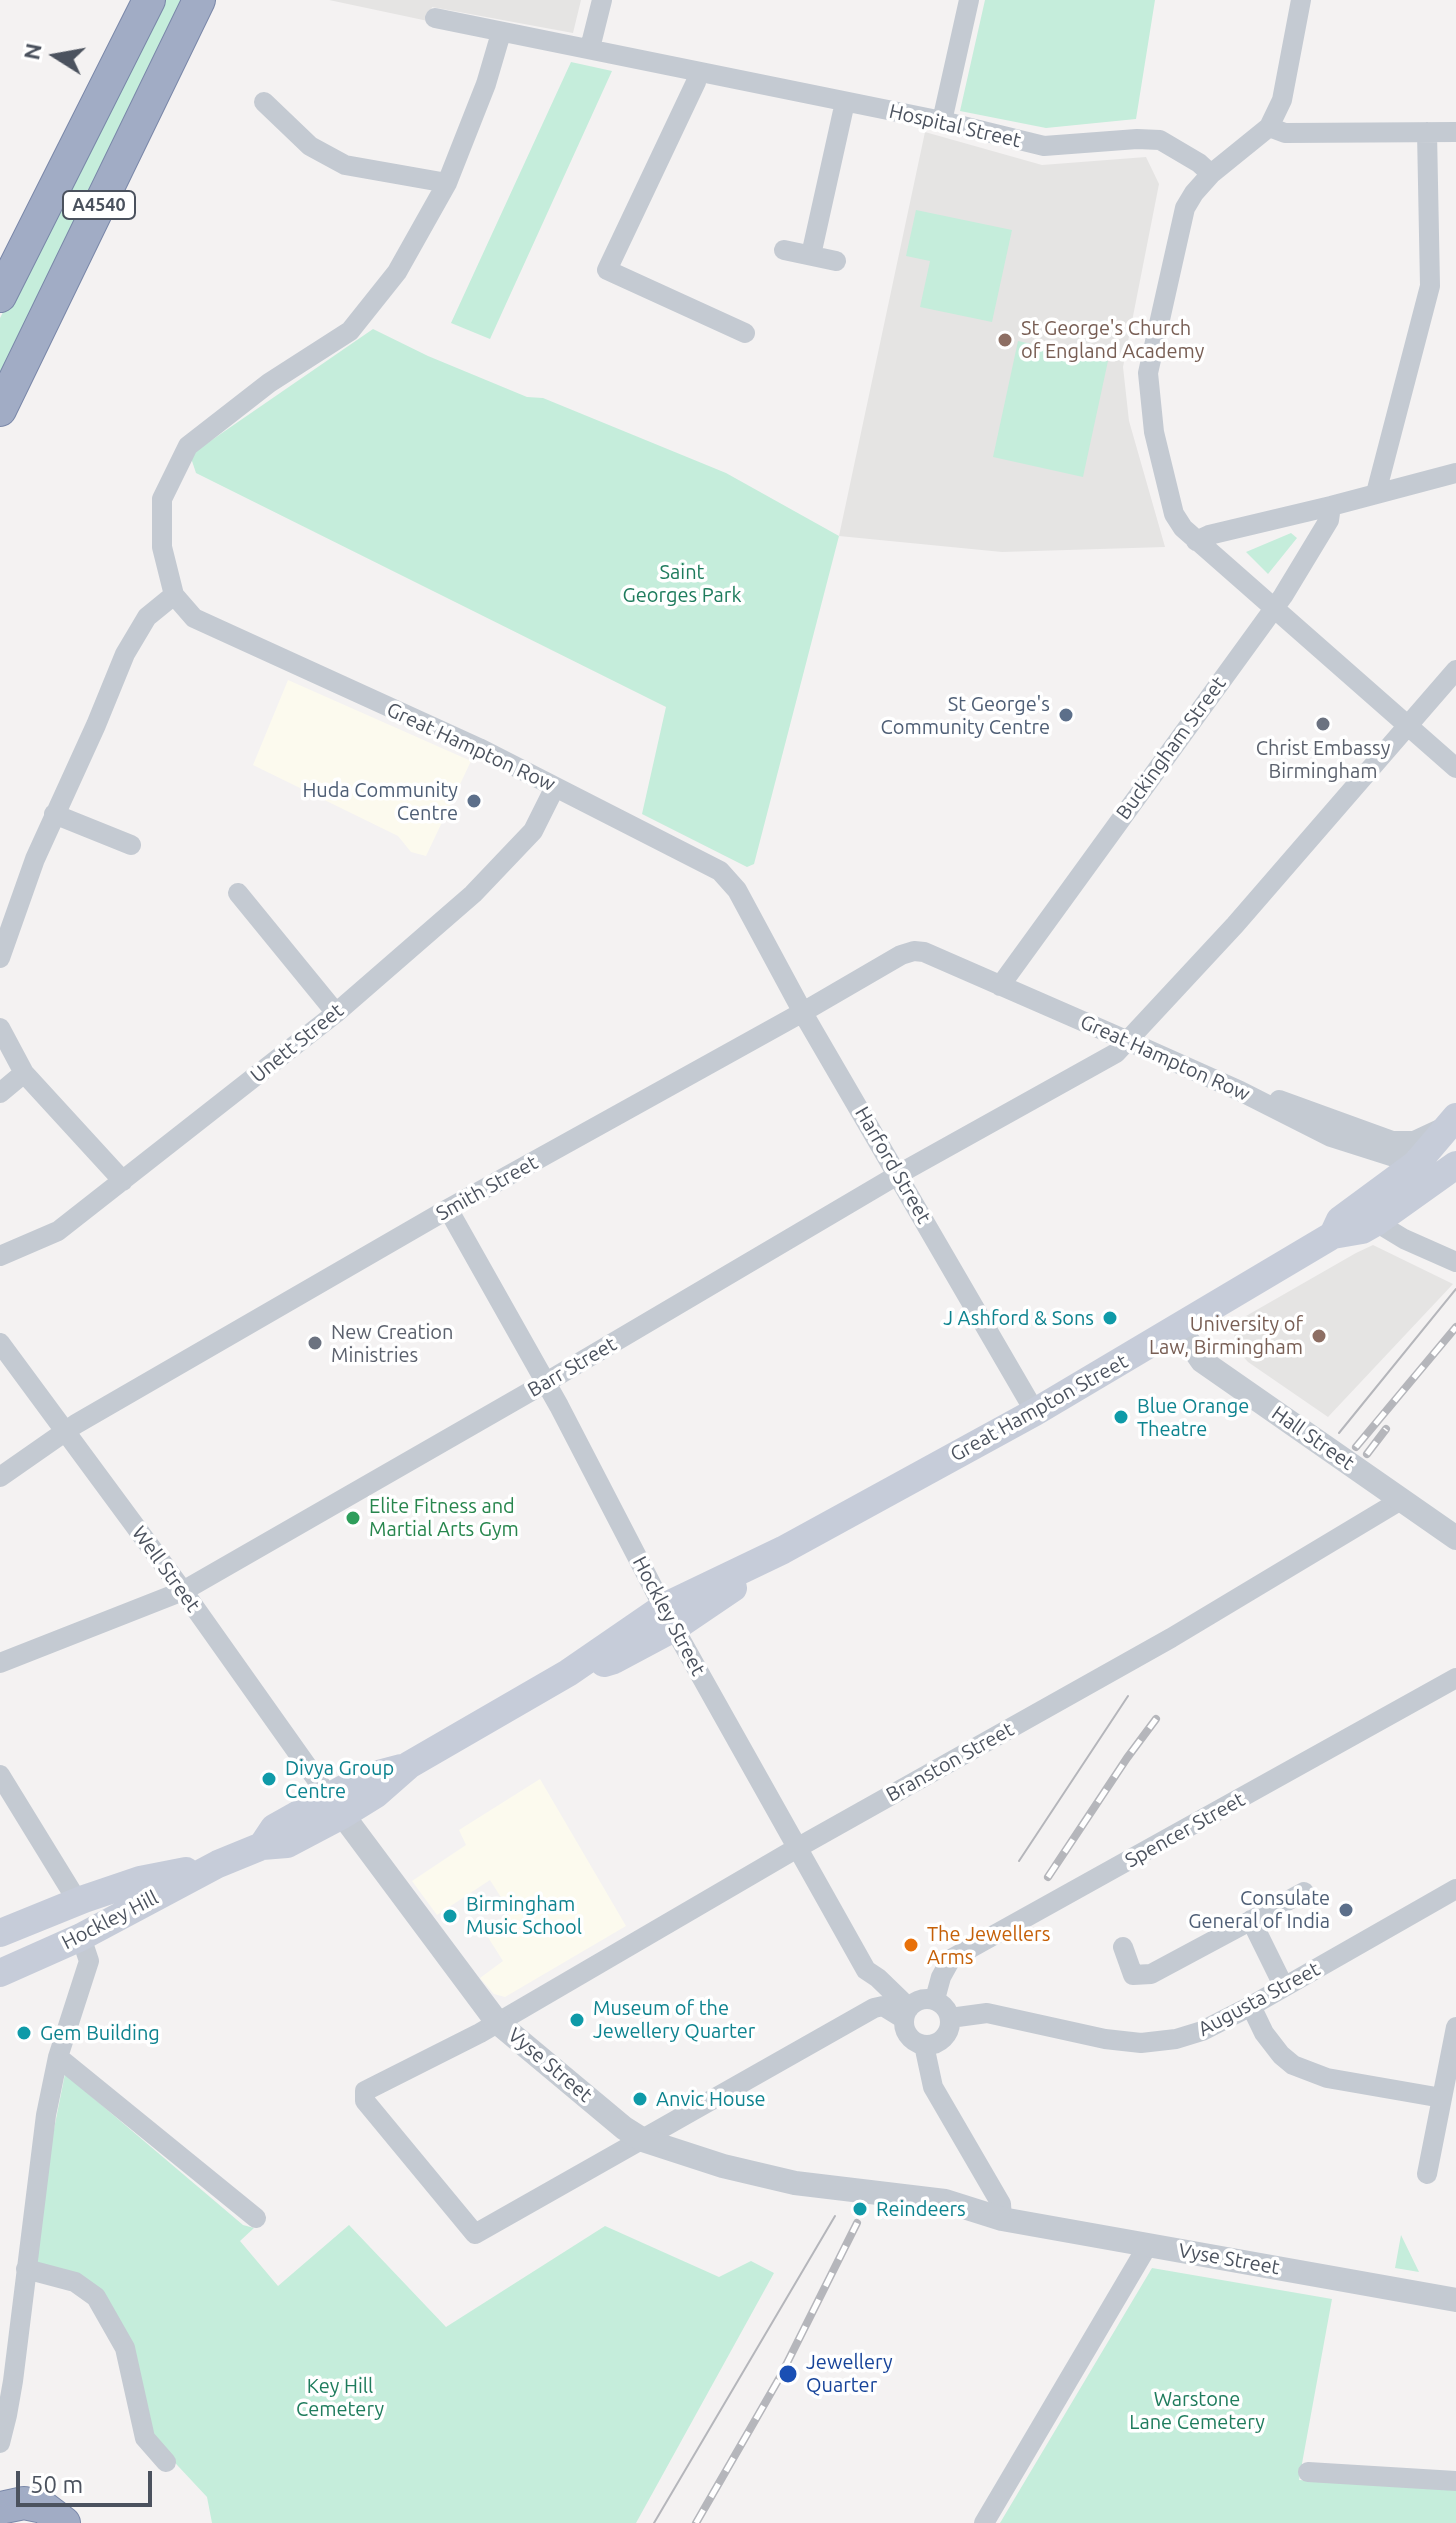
<!DOCTYPE html>
<html>
<head>
<meta charset="utf-8">
<style>
  body { margin:0 }
  #map { position:relative; width:1456px; height:2523px; overflow:hidden; background:#f4f2f2; font-family:Ubuntu,sans-serif }
  canvas { display:block }
  .north { position:absolute; left:16px; top:16px; width:80px; height:80px; -webkit-text-stroke:6px #fff; paint-order:stroke; rotate:281deg; font-size:22px; font-weight:700; line-height:32px; text-align:center; color:#4b525e }
  .north::after { content:''; display:block; margin:auto; width:28px; height:36px; background:#4b525e; clip-path:polygon(50% 0,100% 100%,50% 72%,0 100%) }
  .scale { position:absolute; left:16px; top:2471px; width:136px; height:36px; box-sizing:border-box; border:4px solid #4b525e; border-top:0; padding-left:10px; font-size:24px; line-height:28px; white-space:nowrap; color:#4b525e; -webkit-text-stroke:6px #fff; paint-order:stroke }
</style>
</head>
<body>
<div id="map">
<canvas width="1456" height="2523"></canvas>
<div class="north">N</div>
<div class="scale">50 m</div>
</div>
<script>
const g = document.querySelector('canvas').getContext('2d');
g.lineJoin = 'round';
function paint(path, color) { g.fillStyle = color; g.fill(path, 'evenodd'); }
const shape = rows => new Path2D(rows.map(r => 'M' + r).join(''));
function stroke(path, color, width, dash) { g.strokeStyle = color; g.lineWidth = width; g.lineCap = dash ? 'butt' : 'round'; g.setLineDash(dash || []); g.stroke(path); }
function drawText(font, color, halo, rows, align = 'center') {
  g.font = font + ' Ubuntu,sans-serif'; g.lineWidth = 7; g.setLineDash([]); g.textBaseline = 'middle'; g.strokeStyle = halo; g.fillStyle = color; for (const [text, x, y, turn = 0] of rows) {
    g.save(); g.translate(x, y); g.rotate((+turn || 0) * Math.PI / 180); g.textAlign = isNaN(turn) ? turn : align; if (halo) g.strokeText(text, 0, 0); g.fillText(text, 0, 0); g.restore();
  }
}
paint(shape([
  [288,680,471,761,426,856,411,852,398,836,253,765],
  [540,1779,626,1926,505,1997,494,1994,480,1978,503,1961,484,1931,511,1913,490,1880,437,1915,412,1881,466,1845,459,1830]
]), '#fcfaee');
paint(shape([
  [329,0,581,0,573,33,432,7,428,21],
  [925,132,1042,165,1146,157,1159,184,1123,367,1129,421,1165,547,1002,552,839,536],
  [1373,1245,1453,1284,1328,1417,1248,1362,1237,1350,1234,1341,1235,1330,1239,1320,1356,1253]
]), '#e5e4e3');
paint(shape([
  [163,0,186,0,0,384,0,318],
  [985,0,1155,0,1136,119,1046,128,960,111],
  [571,62,612,71,490,339,451,323],
  [916,210,1012,230,992,322,920,307,930,261,906,256],
  [373,329,428,356,527,397,543,398,726,473,839,536,754,864,747,867,642,814,666,707,196,473,190,455],
  [1018,341,1108,361,1083,477,993,457],
  [1291,533,1297,538,1268,574,1246,552],
  [65,2074,243,2225,254,2228,240,2241,278,2286,349,2225,446,2327,605,2226,719,2277,751,2261,774,2273,636,2523,212,2523,207,2497,149,2435,94,2284,33,2261,52,2139],
  [1401,2235,1419,2272,1395,2268],
  [1152,2268,1332,2299,1299,2480,1456,2489,1456,2523,1000,2523]
]), '#c5eddb');
const trunk = shape([
  [0,296,149,0],
  [0,410,199,0],
  [0,2508,24,2503,43,2507,64,2523]
]);
stroke(trunk, '#7987a8', 34);
stroke(shape([
  [435,18,942,121,1044,146,1137,139,1160,140,1199,163,1211,174],
  [501,33,486,84,447,183,397,272,350,331,269,383,188,446,162,499,162,547,174,595,194,618,479,748,720,871,737,890,807,1020,1035,1412],
  [590,48,602,0],
  [698,73,696,82,607,270,745,333],
  [264,102,310,146,345,165,447,183],
  [942,121,969,0],
  [1269,127,1282,100,1301,0],
  [1456,132,1285,133,1269,127,1211,174,1194,193,1185,208,1148,373,1154,432,1174,514,1183,528,1456,768],
  [784,250,836,261],
  [811,255,845,102],
  [1376,493,1430,286,1427,132],
  [1196,541,1209,535,1331,506,1456,473],
  [54,814,131,845],
  [238,893,336,1013],
  [0,958,35,859,96,725,125,654,147,617,174,595],
  [1000,986,1283,596,1329,520,1331,506],
  [0,1028,24,1073,123,1181],
  [0,1093,24,1073],
  [1279,1100,1392,1141,1414,1141,1444,1127],
  [448,1209,559,1406,674,1628,866,1970,878,1978,909,2008],
  [1376,1222,1404,1239,1456,1262],
  [0,1256,58,1231,336,1013,473,894,533,831,555,787],
  [0,1343,183,1591,329,1797],
  [0,1477,76,1424,448,1209,803,1012,901,955,914,951,924,952,1128,1041,1240,1091,1331,1137,1416,1164],
  [0,1663,183,1591,533,1390,906,1170,1116,1053,1235,925,1456,670],
  [0,1775,78,1902],
  [1251,1920,1284,1987],
  [1123,1947,1133,1975,1151,1974,1304,1892],
  '904 2022a23 23 0 1 1 46 0a23 23 0 1 1-46 0Z',
  [935,1999,941,1977,951,1959,1456,1678],
  [1251,2006,1264,2033,1281,2055,1293,2065,1327,2078,1442,2098,1456,2027],
  [950,2018,987,2013,1105,2039,1141,2043,1176,2039,1202,2031,1251,2006,1456,1889],
  [904,2019,883,2006,874,2008,475,2234,365,2101,365,2091,480,2033,797,1848,1171,1638,1401,1500],
  [924,2045,933,2087,1001,2204,1002,2219],
  [58,2057,256,2218],
  [1427,2174,1442,2098],
  [26,2269,75,2282,96,2297,125,2348,145,2438,166,2462],
  [0,2413,7,2415,13,2381,46,2115,58,2057,89,1961,81,1937],
  [0,2443,7,2415],
  [1308,2472,1456,2481],
  [984,2523,1148,2245]
]), '#c4cad2', 20);
stroke(shape([
  [1179,1328,1202,1361,1456,1538],
  [333,1802,497,2022,624,2128,643,2140,723,2166,795,2183,945,2201,1002,2219,1456,2300]
]), '#c4cad2', 24);
stroke(shape([
  [1333,1235,1340,1220,1416,1164,1456,1117],
  [604,1663,614,1660,674,1628,733,1588],
  [262,1846,274,1828,363,1778,401,1768],
  [0,1933,84,1899,140,1880,186,1871],
  [0,1973,81,1937,218,1864,262,1846,287,1844,342,1815,376,1794,409,1765,568,1673,664,1607,783,1550,1035,1412,1333,1235,1362,1230,1376,1222,1456,1165]
]), '#c6ccd9', 28);
stroke(trunk, '#a1acc5', 32);
stroke(shape([
  [1339,1433,1456,1289],
  [1019,1861,1128,1696],
  [654,2523,835,2216]
]), '#b5b6bb', 2);
const rail = shape([
  [1356,1447,1456,1327],
  [1367,1454,1386,1429],
  [1048,1877,1127,1758,1156,1719],
  [696,2523,780,2377,857,2223]
]);
stroke(rail, '#b5b6bb', 8);
stroke(rail, '#fff', 5, [15]);
for (const [x, y, r, color] of [
  [1005,340,8,"#8d6e63"],
  [1066,715,8,"#5c6f8a"],
  [1323,724,8,"#6b7280"],
  [474,801,8,"#5c6f8a"],
  [1110,1318,8,"#0f9aa8"],
  [1319,1336,8,"#8d6e63"],
  [315,1343,8,"#6b7280"],
  [1121,1417,8,"#0f9aa8"],
  [353,1518,8,"#2e9e5b"],
  [269,1779,8,"#0f9aa8"],
  [1346,1910,8,"#5c6f8a"],
  [450,1916,8,"#0f9aa8"],
  [911,1945,8,"#e8710a"],
  [577,2020,8,"#0f9aa8"],
  [24,2033,8,"#0f9aa8"],
  [640,2099,8,"#0f9aa8"],
  [860,2209,8,"#0f9aa8"],
  [788,2374,10,"#1a4fb4"]
]) { const dot = new Path2D(); dot.arc(x, y, r, 0, 2 * Math.PI); g.fillStyle = color; g.fill(dot); stroke(dot, '#fff', 3); }
for (const [x, y, w] of [
  [99,205,72]
]) { const box = new Path2D(); box.roundRect(x - w / 2, y - 14, w, 28, 6); g.fillStyle = '#fff'; g.fill(box); stroke(box, '#4b525e', 2); }
drawText('bold 18px', '#4b525e', null, [
  ["A4540",99,205]
]);
drawText('20px', '#4b525e', '#fff', [
  ["Hospital Street",955,126,13],
  ["Great Hampton Row",471,747,25],
  ["Buckingham Street",1171,748,-54],
  ["Unett Street",297,1043,-39],
  ["Great Hampton Row",1165,1058,24],
  ["Harford Street",893,1165,60],
  ["Smith Street",487,1188,-29],
  ["Barr Street",572,1367,-30],
  ["Great Hampton Street",1039,1408,-29],
  ["Hall Street",1313,1438,35],
  ["Well Street",166,1569,54],
  ["Hockley Street",669,1616,62],
  ["Branston Street",950,1762,-29],
  ["Spencer Street",1185,1830,-29],
  ["Hockley Hill",110,1920,-27],
  ["Augusta Street",1259,1999,-28],
  ["Vyse Street",550,2065,40],
  ["Vyse Street",1229,2259,10]
]);
drawText('20px', '#785e54', '#fff', [
  ["St George's Church",1021,328],
  ["of England Academy",1021,351],
  ["University of",1303,1324,"right"],
  ["Law, Birmingham",1303,1347,"right"]
], 'left');
drawText('20px', '#1f7c5d', '#fff', [
  ["Saint",682,572],
  ["Georges Park",682,595],
  ["Key Hill",340,2386],
  ["Cemetery",340,2409],
  ["Warstone",1197,2399],
  ["Lane Cemetery",1197,2422]
]);
drawText('20px', '#4e5e75', '#fff', [
  ["St George's",1050,704],
  ["Community Centre",1050,727],
  ["Huda Community",458,790],
  ["Centre",458,813],
  ["Consulate",1330,1898],
  ["General of India",1330,1921]
], 'right');
drawText('20px', '#5b616d', '#fff', [
  ["Christ Embassy",1323,748],
  ["Birmingham",1323,771],
  ["New Creation",331,1332,"left"],
  ["Ministries",331,1355,"left"]
]);
drawText('20px', '#0d838f', '#fff', [
  ["J Ashford & Sons",1094,1318,"right"],
  ["Blue Orange",1137,1406],
  ["Theatre",1137,1429],
  ["Divya Group",285,1768],
  ["Centre",285,1791],
  ["Birmingham",466,1904],
  ["Music School",466,1927],
  ["Museum of the",593,2008],
  ["Jewellery Quarter",593,2031],
  ["Gem Building",40,2033],
  ["Anvic House",656,2099],
  ["Reindeers",876,2209]
], 'left');
drawText('20px', '#27864d', '#fff', [
  ["Elite Fitness and",369,1506],
  ["Martial Arts Gym",369,1529]
], 'left');
drawText('20px', '#c56008', '#fff', [
  ["The Jewellers",927,1934],
  ["Arms",927,1957]
], 'left');
drawText('20px', '#164399', '#fff', [
  ["Jewellery",806,2362],
  ["Quarter",806,2385]
], 'left');
</script>
</body>
</html>
